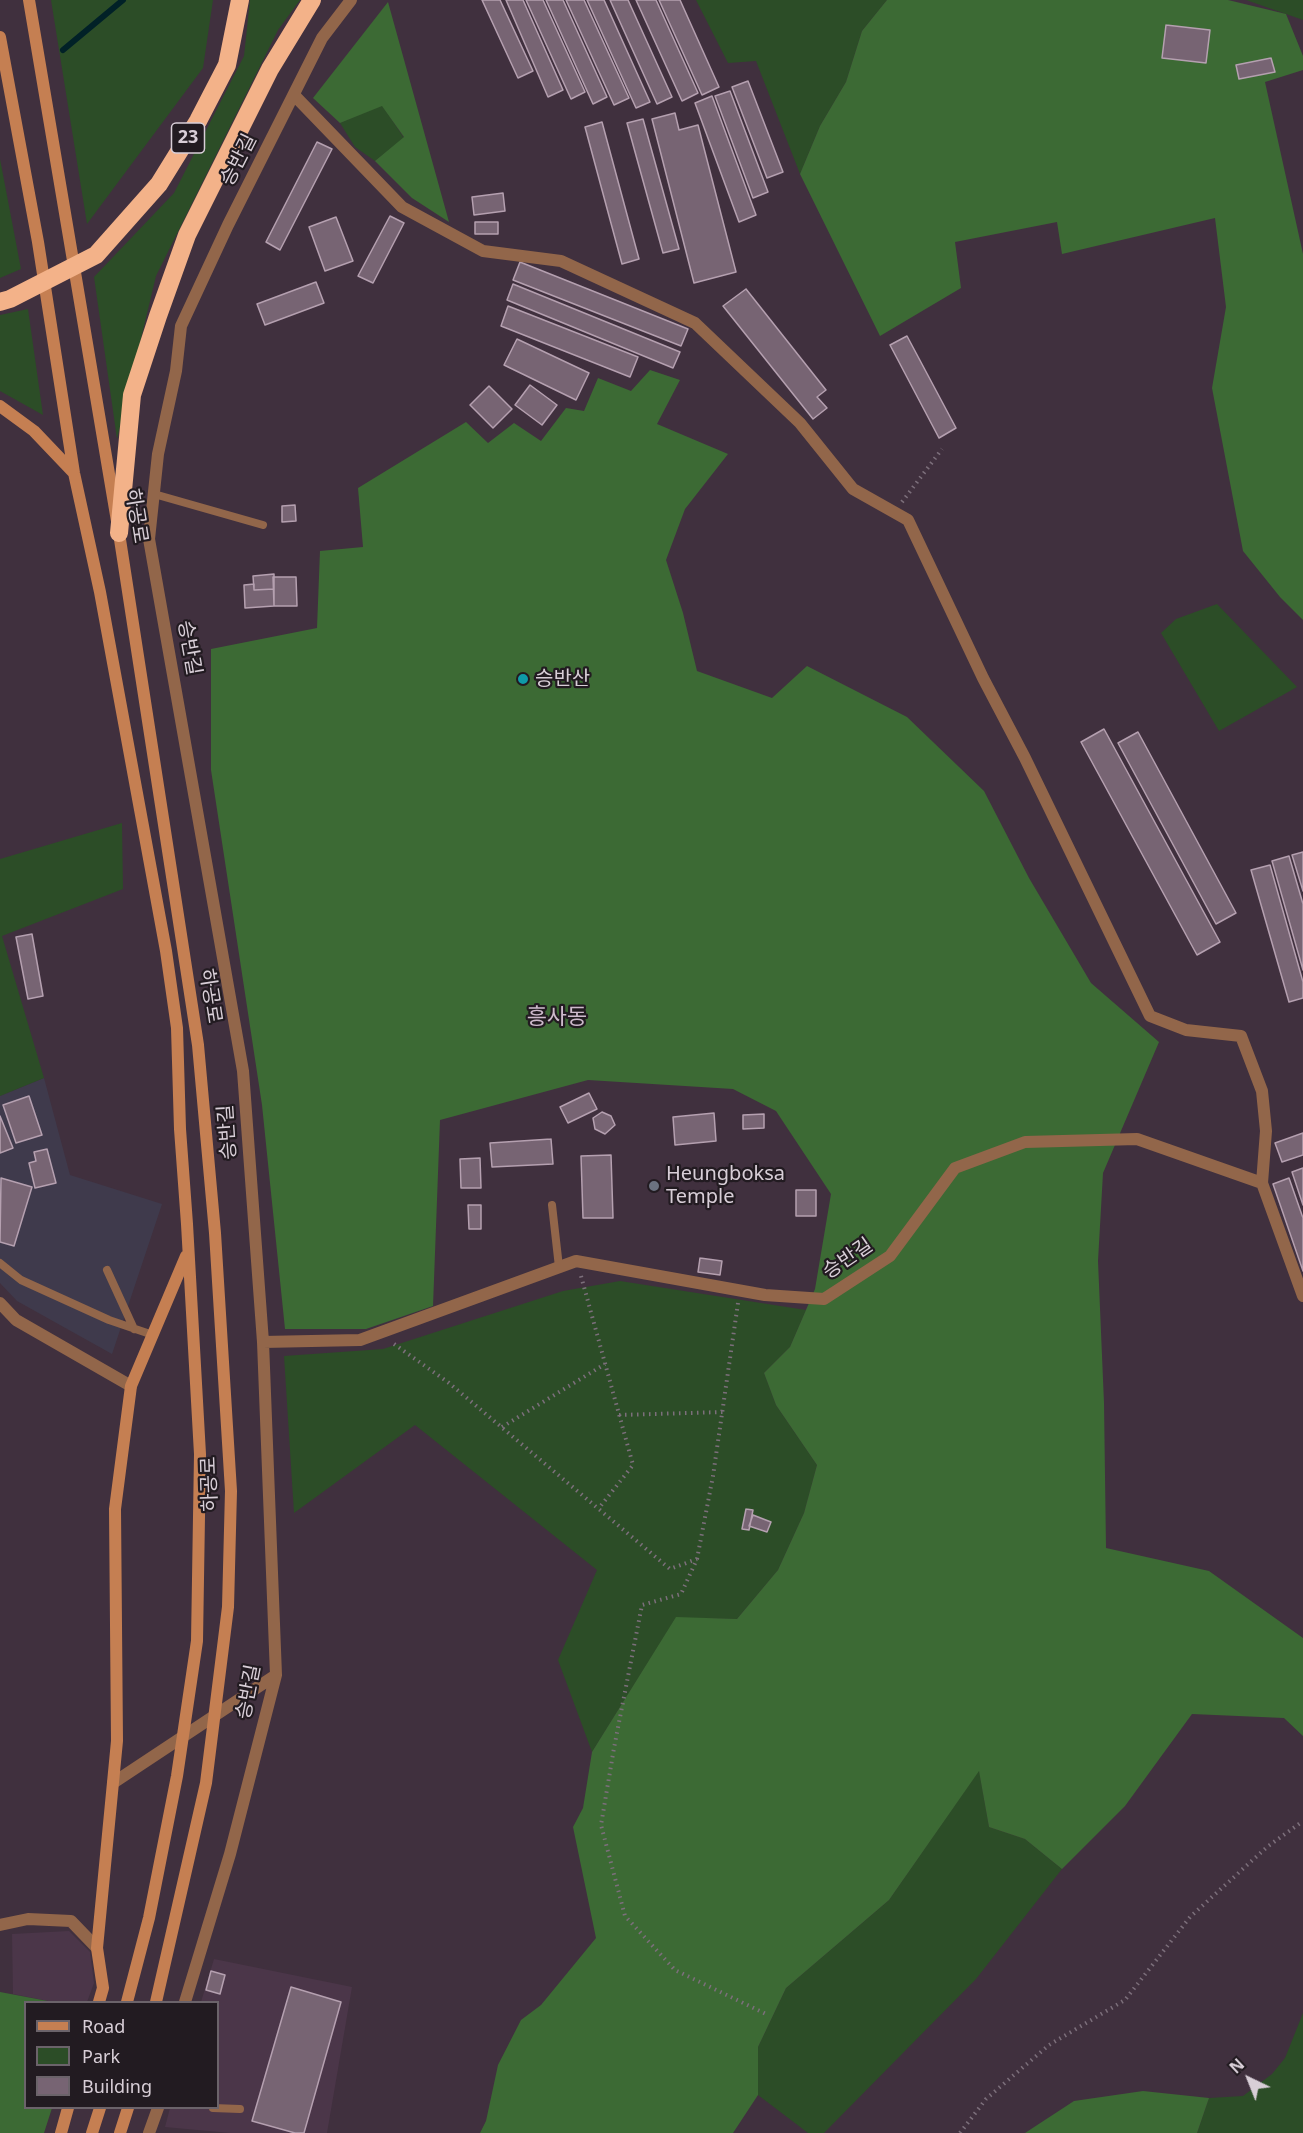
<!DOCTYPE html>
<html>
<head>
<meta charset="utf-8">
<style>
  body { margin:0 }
  #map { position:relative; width:1303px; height:2133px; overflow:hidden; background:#40303e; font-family:"Noto Sans",sans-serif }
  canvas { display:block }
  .legend { position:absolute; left:24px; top:2001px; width:195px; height:108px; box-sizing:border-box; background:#221b21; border:2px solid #6b636a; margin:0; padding:8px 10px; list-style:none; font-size:18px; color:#d8ced7 }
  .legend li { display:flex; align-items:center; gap:12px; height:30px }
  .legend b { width:30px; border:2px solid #6b636a }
  .north { position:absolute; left:1219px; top:2049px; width:60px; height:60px; -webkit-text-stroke:4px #221b21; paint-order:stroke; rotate:317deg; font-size:16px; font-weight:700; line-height:24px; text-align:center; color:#d8ced7 }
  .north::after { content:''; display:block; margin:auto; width:21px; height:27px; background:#d8ced7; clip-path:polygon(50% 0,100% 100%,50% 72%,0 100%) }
</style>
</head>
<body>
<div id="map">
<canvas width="1303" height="2133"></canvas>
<ul class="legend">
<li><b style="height:8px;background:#c57f52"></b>Road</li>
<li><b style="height:16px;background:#2c4d27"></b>Park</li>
<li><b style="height:16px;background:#776473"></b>Building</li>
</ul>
<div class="north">N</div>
</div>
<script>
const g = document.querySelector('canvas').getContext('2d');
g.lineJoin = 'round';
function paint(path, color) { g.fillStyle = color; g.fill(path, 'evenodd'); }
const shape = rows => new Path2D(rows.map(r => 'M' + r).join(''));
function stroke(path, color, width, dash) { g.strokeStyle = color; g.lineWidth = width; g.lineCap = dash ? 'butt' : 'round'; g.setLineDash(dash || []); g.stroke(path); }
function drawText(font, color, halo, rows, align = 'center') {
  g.font = font + ' "Noto Sans","Noto Sans KR",sans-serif'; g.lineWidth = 4.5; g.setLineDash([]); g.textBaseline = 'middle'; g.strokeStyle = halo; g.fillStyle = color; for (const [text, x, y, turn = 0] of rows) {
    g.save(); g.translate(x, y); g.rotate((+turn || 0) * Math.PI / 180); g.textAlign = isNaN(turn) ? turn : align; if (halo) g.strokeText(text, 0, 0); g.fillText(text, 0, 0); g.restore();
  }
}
paint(shape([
  [44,1078,70,1175,162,1204,112,1354,17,1301,0,1283,0,1096]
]), '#3f3a4c');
paint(shape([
  [69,1931,90,1952,94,1983,87,2002,53,2002,13,1994,12,1934],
  [214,1959,352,1987,327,2133,230,2133,165,2127,170,2108,218,2108,218,2002,201,2002]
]), '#4b3649');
paint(shape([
  [51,0,213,0,203,68,87,224],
  [250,0,300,0,278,30,156,276,117,439,94,277,174,193,244,56],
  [696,0,887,0,862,31,846,82,820,126,800,174,756,61,728,63],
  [1246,0,1303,0,1303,20,1286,14],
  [382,105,404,138,375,161,355,147,340,123],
  [0,159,21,269,0,278],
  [28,309,43,415,0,391,0,315],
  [1217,604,1297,687,1219,731,1161,633,1176,619],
  [122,823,123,889,2,936,44,1078,0,1096,0,859],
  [620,1281,806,1310,790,1347,764,1373,776,1405,817,1465,804,1513,778,1570,737,1619,676,1618,592,1752,558,1660,597,1570,415,1425,294,1513,284,1356,383,1349,563,1291],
  [979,1770,989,1827,1025,1839,1062,1869,976,1979,824,2133,808,2133,758,2095,758,2047,786,1988,889,1900],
  [1303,2013,1303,2133,1197,2133,1209,2098,1243,2096,1272,2074,1285,2058]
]), '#2c4d27');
paint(shape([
  [887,0,1228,0,1286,14,1303,56,1303,70,1265,82,1303,254,1303,620,1280,597,1243,551,1212,388,1226,307,1215,218,1062,254,1057,222,955,242,961,288,880,336,800,174,820,126,846,82,862,31],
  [388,2,449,222,412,198,375,161,404,137,382,106,340,123,313,98],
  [650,370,680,380,657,424,728,454,685,509,666,560,683,613,697,671,772,698,807,666,907,717,984,791,1029,878,1091,983,1159,1042,1103,1173,1098,1261,1104,1403,1106,1548,1209,1571,1303,1638,1303,1736,1284,1718,1192,1714,1125,1806,1062,1869,1025,1839,989,1827,979,1771,889,1900,786,1988,758,2047,758,2095,733,2133,480,2133,486,2121,498,2065,521,2020,541,2005,596,1938,573,1827,583,1808,592,1752,676,1617,737,1619,778,1570,804,1513,817,1465,776,1405,764,1373,790,1347,815,1289,831,1194,776,1111,733,1089,588,1080,440,1120,433,1306,366,1329,285,1329,262,1105,211,770,211,649,317,628,320,551,363,547,358,488,466,422,488,443,514,423,541,441,566,408,584,411,598,378,631,391],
  [0,1992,53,2002,26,2002,26,2108,52,2108,44,2133,0,2133],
  [1143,2091,1209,2098,1197,2133,1025,2133,1074,2101]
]), '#3c6a34');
stroke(shape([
  [63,50,123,0]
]), '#012127', 6);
const building = shape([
  [482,0,500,0,533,71,518,78,482,0],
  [506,0,523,0,563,90,548,97,506,0],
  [526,0,543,0,585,92,571,99,526,0],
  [546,0,563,0,607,97,593,104,546,0],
  [566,0,584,0,629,98,614,105,566,0],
  [587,0,604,0,650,102,636,108,587,0],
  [610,0,628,0,672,97,657,104,610,0],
  [636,0,656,0,698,93,682,101,636,0],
  [659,0,680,0,719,87,702,95,659,0],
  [1166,25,1210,30,1206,63,1162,58,1166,25],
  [1271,58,1275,72,1239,79,1236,65,1271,58],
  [748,81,783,172,767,178,732,87,748,81],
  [730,91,768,192,753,198,715,96,730,91],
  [712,96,756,215,739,222,695,103,712,96],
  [675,113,679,130,698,125,736,272,694,283,652,119,675,113],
  [643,119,679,249,663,253,627,123,643,119],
  [602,122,639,259,622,264,585,127,602,122],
  [317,142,332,149,280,250,266,242,317,142],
  [503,193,505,211,474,215,472,197,503,193],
  [390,216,404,223,373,283,358,276,390,216],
  [336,217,353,261,325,271,309,227,336,217],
  [475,222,498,222,498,234,475,234,475,222],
  [520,262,688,329,681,346,513,280,520,262],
  [316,282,324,303,265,325,257,304,316,282],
  [513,284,680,352,673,368,507,300,513,284],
  [746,289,826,390,817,397,827,408,813,419,723,306,746,289],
  [508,306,638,357,630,377,501,326,508,306],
  [907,336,956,428,939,438,890,345,907,336],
  [517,339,589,373,576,400,504,365,517,339],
  [530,385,557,405,542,425,515,405,530,385],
  [489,386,512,409,493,428,470,405,489,386],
  [295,505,296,521,282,522,282,506,295,505],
  [274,574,274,589,254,590,253,576,274,574],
  [273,577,296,577,297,606,274,606,273,577],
  [254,584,254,590,274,589,274,606,245,608,244,585,254,584],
  [1104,729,1220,942,1197,955,1081,742,1104,729],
  [1138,732,1236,913,1216,924,1118,743,1138,732],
  [1303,852,1303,891,1292,855,1303,852],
  [1289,856,1303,904,1303,970,1272,861,1289,856],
  [1270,865,1303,982,1303,998,1289,1002,1251,870,1270,865],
  [32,934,43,996,28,999,16,937,32,934],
  [589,1093,597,1109,568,1123,560,1107,589,1093],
  [29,1096,42,1135,16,1143,3,1105,29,1096],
  [602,1112,611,1116,615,1125,605,1134,595,1129,593,1118,602,1112],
  [714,1113,716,1141,675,1145,673,1117,714,1113],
  [764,1114,764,1128,743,1129,743,1115,764,1114],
  [0,1116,13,1148,0,1153,0,1116],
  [1303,1133,1303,1155,1282,1162,1275,1143,1303,1133],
  [551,1139,553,1164,492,1167,490,1143,551,1139],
  [47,1149,56,1183,35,1188,29,1163,36,1161,34,1152,47,1149],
  [611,1155,613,1218,583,1218,581,1156,611,1155],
  [480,1158,481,1188,461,1188,460,1159,480,1158],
  [1303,1168,1303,1205,1292,1172,1303,1168],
  [1,1178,32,1187,14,1246,0,1242,1,1178],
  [1289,1178,1303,1218,1303,1271,1273,1184,1289,1178],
  [796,1190,816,1190,816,1216,796,1216,796,1190],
  [468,1205,481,1205,481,1229,469,1229,468,1205],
  [700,1258,722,1261,720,1275,698,1272,700,1258],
  [746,1509,753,1510,749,1530,742,1529,746,1509],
  [753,1515,771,1522,767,1532,749,1526,753,1515],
  [211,1971,225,1975,220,1994,206,1990,211,1971],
  [291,1987,341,2002,304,2133,295,2133,252,2121,291,1987]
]);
paint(building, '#776473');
stroke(building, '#b5a0b0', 1.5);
stroke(shape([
  [902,502,942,449],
  [581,1276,633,1465,599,1508],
  [738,1303,713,1476,697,1559,681,1594,642,1605,614,1748,601,1825,625,1916,675,1970,766,2014],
  [394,1344,449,1383,670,1569,697,1559],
  [619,1415,723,1412],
  [502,1427,605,1364],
  [960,2133,986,2099,1049,2045,1125,2000,1190,1917,1267,1847,1303,1821]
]), '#7c6f7b', 4, [1.5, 4.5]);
stroke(shape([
  [154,494,263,525],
  [552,1205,559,1267],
  [0,1263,21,1280,109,1320,153,1335],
  [107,1270,134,1329],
  [213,2108,240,2109]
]), '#92664a', 8);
stroke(shape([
  [294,95,402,207,483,251,561,261,695,323,800,423,853,489,908,520,983,678,1025,758,1150,1016,1186,1030,1241,1036,1262,1091,1266,1131,1262,1183],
  [0,1303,16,1320,131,1386],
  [263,1342,360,1340,576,1261,765,1295,824,1299,890,1256,955,1168,1025,1142,1137,1139,1262,1183,1303,1296],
  [113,1783,276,1675],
  [0,1925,28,1919,71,1921,97,1948],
  [185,2002,230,1854,276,1675,263,1342,243,1071,149,539,158,454,176,371,181,326,228,225,322,38,351,0],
  [149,2133,158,2108]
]), '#92664a', 12);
stroke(shape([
  [29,0,119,533,198,1045,215,1233,231,1491,228,1607,206,1783,156,2002],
  [0,37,38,242,74,473,100,592,166,951,177,1028,180,1129,187,1224,200,1454,197,1641,177,1776,149,1918,127,2002],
  [0,406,34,431,74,473],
  [99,2002,103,1988,97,1948,117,1741,115,1509,131,1386,186,1256],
  [61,2133,68,2108],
  [92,2133,100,2108],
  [120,2133,128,2108]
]), '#c57f52', 12);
stroke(shape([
  [0,302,10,299,96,255,159,184,198,121,227,65,240,0],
  [119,533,132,395,158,316,187,235,270,69,312,0]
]), '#f3b289', 18);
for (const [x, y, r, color] of [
  [523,679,6,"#0f9aa8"],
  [654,1186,6,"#6b7280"]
]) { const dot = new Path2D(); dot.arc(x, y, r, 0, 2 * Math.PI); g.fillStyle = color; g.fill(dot); stroke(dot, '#221b21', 2); }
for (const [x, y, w] of [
  [188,138,33]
]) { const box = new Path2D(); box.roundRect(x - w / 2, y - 15, w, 30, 4.5); g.fillStyle = '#221b21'; g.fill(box); stroke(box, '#d8ced7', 1.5); }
drawText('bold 18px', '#d8ced7', null, [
  ["23",188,138]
]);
drawText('20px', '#d8ced7', '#221b21', [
  ["승반길",239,160,-63],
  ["하공로",136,516,81],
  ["승반길",189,648,80],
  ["하공로",210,996,81],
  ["승반길",228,1132,-94],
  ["승반길",848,1259,-34],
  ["하공로",210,1484,-92],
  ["승반길",249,1692,-79]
]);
drawText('20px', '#d8ced7', '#221b21', [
  ["승반산",535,679],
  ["Heungboksa",666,1174],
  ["Temple",666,1197]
], 'left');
drawText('22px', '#cebacc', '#221b21', [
  ["흥사동",557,1018]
]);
</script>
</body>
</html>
